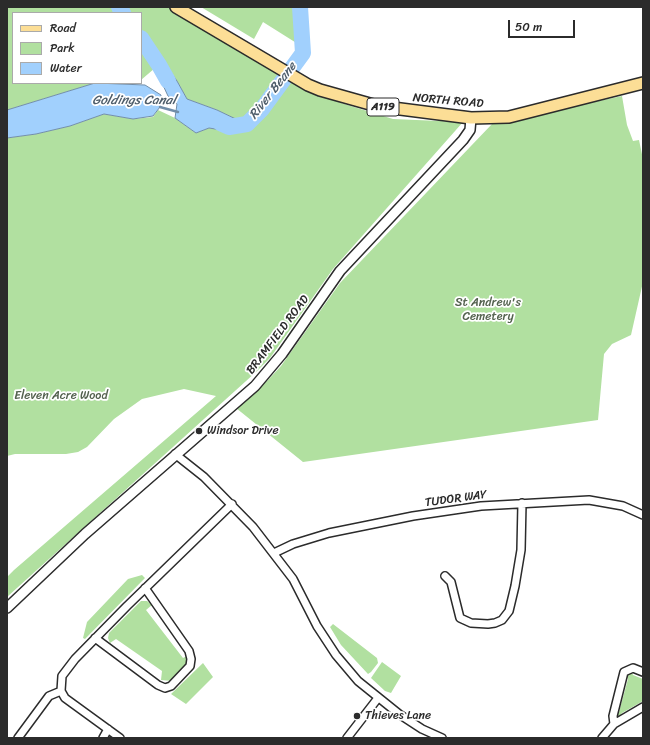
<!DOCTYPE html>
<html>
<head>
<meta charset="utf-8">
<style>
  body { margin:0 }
  #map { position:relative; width:650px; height:745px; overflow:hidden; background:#fff; font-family:Sriracha,sans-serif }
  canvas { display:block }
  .frame { position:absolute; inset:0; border:8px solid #2b2b2b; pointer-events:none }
  .legend { position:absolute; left:12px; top:12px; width:130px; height:72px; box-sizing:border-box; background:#fff; border:1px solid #aaa; margin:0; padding:5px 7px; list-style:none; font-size:12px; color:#2b2b2b }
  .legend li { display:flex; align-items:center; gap:8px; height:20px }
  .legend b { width:20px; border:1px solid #aaa }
  .scale { position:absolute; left:508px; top:20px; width:67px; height:18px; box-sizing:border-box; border:2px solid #2b2b2b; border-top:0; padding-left:5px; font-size:12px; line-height:14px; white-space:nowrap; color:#2b2b2b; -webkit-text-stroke:3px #fff; paint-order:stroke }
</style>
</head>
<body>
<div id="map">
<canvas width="650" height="745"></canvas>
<div class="frame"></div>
<ul class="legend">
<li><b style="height:5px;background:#fcde96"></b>Road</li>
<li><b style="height:11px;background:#b1e0a0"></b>Park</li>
<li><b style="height:11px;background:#a1d0fd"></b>Water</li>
</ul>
<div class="scale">50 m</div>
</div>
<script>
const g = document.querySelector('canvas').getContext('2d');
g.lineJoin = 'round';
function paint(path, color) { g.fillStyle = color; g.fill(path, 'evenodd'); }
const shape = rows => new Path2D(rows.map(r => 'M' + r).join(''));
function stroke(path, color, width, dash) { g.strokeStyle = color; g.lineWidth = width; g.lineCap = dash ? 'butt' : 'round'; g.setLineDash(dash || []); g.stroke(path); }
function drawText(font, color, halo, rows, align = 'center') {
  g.font = font + ' Sriracha,sans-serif'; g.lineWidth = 3.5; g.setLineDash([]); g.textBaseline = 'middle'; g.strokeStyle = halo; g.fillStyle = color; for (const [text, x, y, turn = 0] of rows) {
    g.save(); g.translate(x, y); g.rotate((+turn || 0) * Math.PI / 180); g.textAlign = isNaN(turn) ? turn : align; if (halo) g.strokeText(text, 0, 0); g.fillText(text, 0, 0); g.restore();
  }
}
paint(shape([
  [7,7,114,7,119,13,13,13,13,83,95,83,7,110],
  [123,7,170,7,296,83,341,103,393,119,463,122,333,269,270,358,256,372,7,597,7,577,14,570,216,396,184,389,142,399,114,419,87,447,78,452,66,454,15,454,7,456,7,138,36,134,70,126,104,114,133,119,153,117,158,110,175,118,196,133,209,128,234,132,252,126,259,120,273,100,266,103,263,100,251,113,240,121,217,110,187,99,177,81,141,32,141,13,127,13],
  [201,7,294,7,298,44,263,22,254,39],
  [141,45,155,68,141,80],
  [622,96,627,125,633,141,639,140,643,159,643,282,631,335,612,344,604,354,598,420,303,462,236,408,268,380,281,366,340,283,492,124],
  [142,575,145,578,85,639,83,638,87,622,128,579],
  [141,601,147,601,152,605,146,610,183,658,189,655,190,663,172,681,161,680,162,671,116,639,110,643,108,638,109,633],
  [333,624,377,658,378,663,371,672,368,674,341,645,330,627],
  [382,662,401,676,391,693,385,691,371,678],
  [203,663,213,677,186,704,171,694],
  [632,672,633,675,643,679,643,701,622,713,619,717,617,713,619,712,628,679,626,675]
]), '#b1e0a0');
const water = shape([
  [161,58,177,81,187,99,217,110,240,121,241,129,234,132,209,128,196,133,175,118,177,104,168,96,155,68,161,58],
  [95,83,145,85,161,95,160,107,153,116,133,119,104,114,70,126,36,134,7,138,7,110,95,83]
]);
paint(water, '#a1d0fd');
stroke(water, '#728ea9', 1);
stroke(shape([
  [160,107,178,112]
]), '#728ea9', 2.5);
stroke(shape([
  [119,7,123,13],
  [141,38,159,65,168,81],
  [220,123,229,127,247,124,262,109,303,53,300,7]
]), '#a1d0fd', 16);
const minor = shape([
  [175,454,204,477,253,527,293,579,317,626,336,655,358,681,399,714,422,729,442,738],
  [274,553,293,544,329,533,413,516,481,506,589,500,623,506,643,515],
  [445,576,451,582,460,618,471,623,488,624,495,623,502,620,509,611,515,586,521,550,522,503],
  [95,638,158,685,165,688,171,686,190,666,191,659,189,651,145,588],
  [614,724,613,716,624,672,633,668,643,672],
  [18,738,49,696,61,691],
  [103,738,108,729],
  [120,738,65,698,61,691,62,676,75,659,127,606,232,504],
  [347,738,378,698],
  [602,738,614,724,643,707]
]);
const tertiary = shape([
  [7,608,85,534,255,386,282,354,340,271,463,140,470,130,471,118]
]);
const primary = shape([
  [176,7,308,85,320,90,377,106,471,118,509,117,643,83]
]);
stroke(minor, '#2b2b2b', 10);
stroke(tertiary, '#2b2b2b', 12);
stroke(primary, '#2b2b2b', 14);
stroke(minor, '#fff', 7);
stroke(tertiary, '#fff', 9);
stroke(primary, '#fcde96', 11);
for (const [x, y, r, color] of [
  [199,431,4,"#2b2b2b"],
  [357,716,4,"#2b2b2b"]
]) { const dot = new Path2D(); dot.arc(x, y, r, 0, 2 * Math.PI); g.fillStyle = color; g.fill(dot); stroke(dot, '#fff', 1.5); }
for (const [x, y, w] of [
  [383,107,32]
]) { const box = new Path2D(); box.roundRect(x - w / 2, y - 9, w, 18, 3); g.fillStyle = '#fff'; g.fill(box); stroke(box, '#2b2b2b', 1); }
drawText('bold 11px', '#2b2b2b', null, [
  ["A119",383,107]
]);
drawText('12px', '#2b2b2b', '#fff', [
  ["NORTH ROAD",448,101,5],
  ["BRAMFIELD ROAD",278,335,-53],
  ["TUDOR WAY",456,499,-8]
]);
drawText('12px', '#53614e', '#fff', [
  ["St Andrew's",488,303],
  ["Cemetery",488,317],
  ["Eleven Acre Wood",61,396]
]);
drawText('12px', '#2b2b2b', '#fff', [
  ["Windsor Drive",207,431],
  ["Thieves Lane",365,716]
], 'left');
drawText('italic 13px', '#4e5d6a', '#fff', [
  ["River Beane",273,91,-52],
  ["Goldings Canal",134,101]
]);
</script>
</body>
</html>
